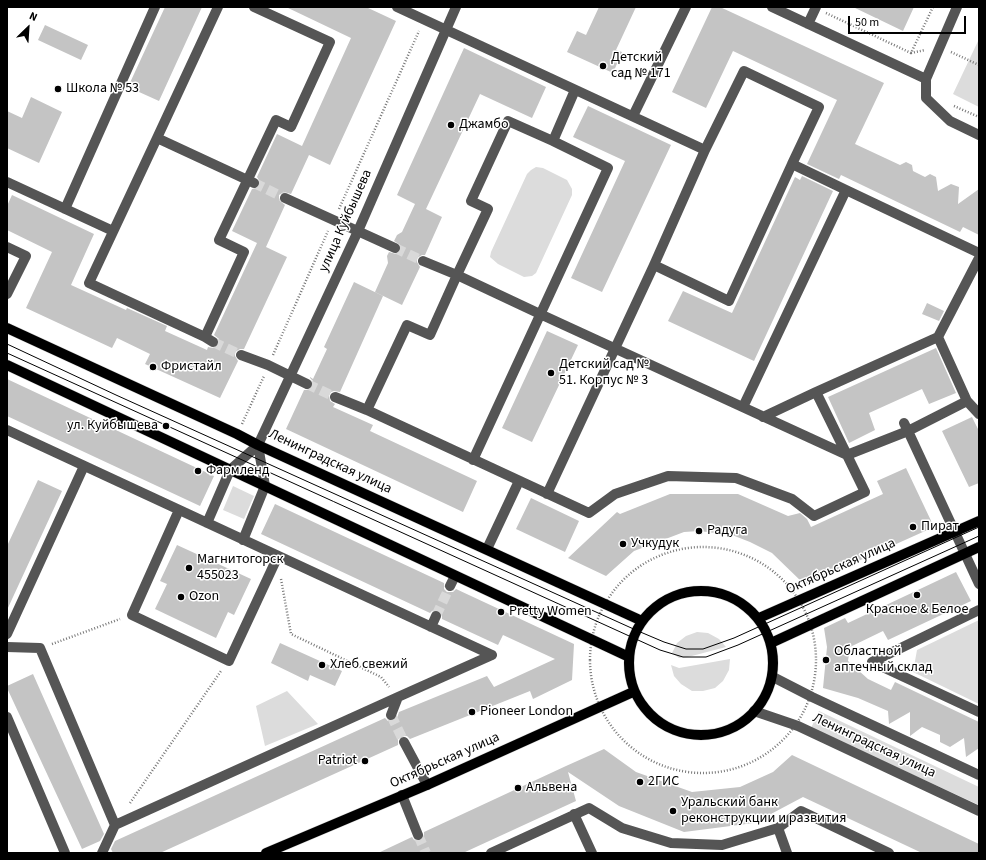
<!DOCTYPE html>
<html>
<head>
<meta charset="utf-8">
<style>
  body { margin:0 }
  #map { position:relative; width:986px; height:860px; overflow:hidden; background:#fff; font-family:"Source Sans 3",sans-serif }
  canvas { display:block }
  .frame { position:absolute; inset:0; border:8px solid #000; pointer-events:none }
  .north { position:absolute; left:8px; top:8px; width:40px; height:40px; -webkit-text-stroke:3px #fff; paint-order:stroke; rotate:25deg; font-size:11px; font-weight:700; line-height:16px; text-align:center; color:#000 }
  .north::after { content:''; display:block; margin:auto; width:14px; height:18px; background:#000; clip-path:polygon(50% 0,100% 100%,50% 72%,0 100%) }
  .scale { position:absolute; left:848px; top:16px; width:118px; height:18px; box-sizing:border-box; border:2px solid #000; border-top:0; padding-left:5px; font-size:12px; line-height:14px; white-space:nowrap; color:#000; -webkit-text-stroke:3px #fff; paint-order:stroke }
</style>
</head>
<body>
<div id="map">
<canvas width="986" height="860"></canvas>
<div class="frame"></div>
<div class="north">N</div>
<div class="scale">50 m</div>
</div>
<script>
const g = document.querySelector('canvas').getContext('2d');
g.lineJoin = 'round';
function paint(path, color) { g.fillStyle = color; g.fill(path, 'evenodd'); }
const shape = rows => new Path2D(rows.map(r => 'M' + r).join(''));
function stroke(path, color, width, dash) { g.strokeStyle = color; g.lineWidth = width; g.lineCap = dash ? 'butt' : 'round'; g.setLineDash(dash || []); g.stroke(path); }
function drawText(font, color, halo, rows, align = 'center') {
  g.font = font + ' "Source Sans 3",sans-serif'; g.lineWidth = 3; g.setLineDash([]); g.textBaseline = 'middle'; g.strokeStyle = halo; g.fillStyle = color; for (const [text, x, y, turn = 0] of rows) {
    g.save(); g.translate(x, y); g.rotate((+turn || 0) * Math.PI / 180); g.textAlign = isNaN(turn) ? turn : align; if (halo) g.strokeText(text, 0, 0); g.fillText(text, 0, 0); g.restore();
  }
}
paint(shape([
  [979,39,979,107,953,94],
  [536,167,543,168,567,180,572,189,572,195,536,273,532,276,524,277,498,264,490,257,491,252,527,174,531,170],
  [233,486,254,496,244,519,223,510],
  [979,620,979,704,913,672,917,650],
  [697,632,708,633,719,639,726,647,688,657,679,658,672,653,677,643,686,636],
  [730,659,729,670,723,681,715,688,703,691,692,691,681,684,674,676,671,665,679,668],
  [287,691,318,724,265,746,256,706],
  [819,711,979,787,979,805,811,728]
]), '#dcdcdc');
paint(shape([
  [165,7,202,7,159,101,128,87],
  [286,7,366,7,396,21,330,165,309,155,291,194,284,192,279,195,279,198,280,201,285,205,266,247,287,257,244,349,240,349,235,352,235,356,238,361,220,398,145,364,150,354,117,338,112,348,26,308,52,252,7,230,7,206,12,195,94,234,71,285,126,310,127,308,167,326,165,331,207,350,208,347,213,348,218,346,219,343,219,339,214,335,257,243,232,231,252,189,257,188,260,186,260,182,257,177,277,134,302,146,351,38],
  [599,7,636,7,616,50,622,52,613,73,567,52,577,31,586,35],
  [712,7,720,7,884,83,855,144,900,165,906,162,912,165,913,171,925,177,930,174,936,177,938,191,951,184,959,187,958,204,979,189,979,235,963,227,960,232,841,175,839,179,807,164,837,100,733,51,706,108,672,92],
  [853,7,914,7,903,31],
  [45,25,88,45,81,60,38,40],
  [464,48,546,87,532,118,480,94,426,209,442,217,425,255,422,255,417,258,417,262,420,267,402,305,375,292,388,263,387,256,389,252,396,254,401,251,401,248,400,245,394,241,397,235,402,232,415,204,397,195],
  [31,97,62,112,39,163,7,148,7,111,22,118],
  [588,106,671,145,602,292,571,278,625,161,573,137],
  [802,176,833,191,754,361,668,321,683,291,732,313,795,177,800,180],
  [354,282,383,296,340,392,334,391,331,392,329,395,330,401,335,404,333,407,373,425,370,431,477,481,463,512,286,429,304,390,310,390,313,386,313,381,310,378,310,377,313,379,327,349,324,347],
  [927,303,944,311,939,321,922,314],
  [547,331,578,345,532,442,502,428],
  [936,348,956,393,929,404,922,389,869,413,875,430,849,443,828,397],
  [7,379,214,476,200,506,7,416],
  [972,417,979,431,979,483,969,487,942,431],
  [906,468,934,527,805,585,772,553,750,542,732,535,699,531,684,532,634,551,606,576,568,558,617,512,620,514,670,494,738,494,788,516,800,513,807,519,811,527,883,494,877,481],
  [38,480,62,491,7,610,7,546],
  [531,498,579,521,565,552,516,529],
  [275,504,444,583,444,589,447,592,453,592,456,589,574,644,572,680,533,699,530,691,410,739,407,736,401,736,398,739,398,745,160,853,113,853,111,849,115,841,385,718,388,721,392,721,397,718,399,712,487,676,494,687,555,659,503,635,498,645,442,619,442,615,439,610,435,610,432,611,430,613,261,534],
  [177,545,251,579,234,615,228,612,216,638,155,609,167,584,160,581],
  [956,572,971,601,888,640,883,631,850,647,848,661,868,679,891,690,895,682,979,722,979,748,966,757,964,738,950,747,940,742,940,735,922,727,910,736,910,712,889,724,888,711,858,698,823,688,827,647,824,628,845,618,848,623],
  [280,643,342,671,335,686,310,675,308,681,271,663],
  [33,674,104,834,100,841,82,849,7,688,7,686],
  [604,749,636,772,692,792,740,787,773,772,792,755,979,844,979,853,922,853,803,797,754,823,684,832,619,806,568,772,576,801,463,853,378,853,412,837,414,840,417,841,421,841,424,836,424,832,566,766]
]), '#c4c4c4');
stroke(shape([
  [254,183,285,198],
  [395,248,423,261],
  [213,342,241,355],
  [307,384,335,397],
  [436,616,450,586],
  [391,715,404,742],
  [418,835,426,853]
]), '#d9d9d9', 10, [10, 5]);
const major = shape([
  [7,328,237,434,258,445,642,621],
  [7,365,629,657],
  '629 663a72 72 0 1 1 144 0a72 72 0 1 1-144 0Z',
  [759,618,979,521],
  [771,643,979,547],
  [266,853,427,785,633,692]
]);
stroke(major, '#dbdbdb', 11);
stroke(shape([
  [826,13,911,53,933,7],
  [951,52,979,65],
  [911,53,925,50],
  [954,106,979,117],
  [339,209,419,31],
  [273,355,328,231],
  [242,424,264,376],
  '590 660a113 113 0 1 1 226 0a113 113 0 1 1-226 0Z',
  [281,579,291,634,381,677,389,687],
  [52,644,120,619],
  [130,803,221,671]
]), '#777', 2.5, [1, 2]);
stroke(shape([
  [397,7,705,150],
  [772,7,926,79],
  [957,7,926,79,926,98,950,121,979,135],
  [808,24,816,7],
  [633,116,686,7],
  [157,138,254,183],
  [553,141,575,90],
  [7,182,113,231],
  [285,198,395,248],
  [65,209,155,7],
  [7,247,26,256,7,294],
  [654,265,729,301,792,164,846,190,979,253],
  [205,337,244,252,219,240,276,120,291,127,330,42,254,7],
  [938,337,979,258],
  [213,342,205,337,89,283,157,138,218,7],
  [241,355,268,365,307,384],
  [335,397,367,410,589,513,615,494,668,476,736,478,792,499,814,516,865,492,847,455,540,314,457,275,423,261],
  [967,401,979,414],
  [743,407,846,190],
  [367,410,407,325,430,335,457,275,488,209,471,201,508,121,553,141,608,168,473,460],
  [763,417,816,392],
  [904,423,908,431,847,455,816,392,938,337,967,401,908,431,979,584],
  [7,430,492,655],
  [547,494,654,265,705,150,744,71,819,107,792,164],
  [179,510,132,615,229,661,278,556],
  [207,523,230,470,258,445,358,231,456,7],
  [243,540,265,486,258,445],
  [487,549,519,481],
  [450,586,455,576],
  [979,610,872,662,979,712],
  [431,627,436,616],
  [7,634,84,466],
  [7,647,40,648,115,825],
  [773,677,812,697,979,775],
  [754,711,798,726,979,811],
  [391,715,398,697],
  [7,717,65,853],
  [404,742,427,785],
  [402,795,418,835],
  [574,814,592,853],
  [102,853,115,825,398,697,492,655],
  [491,853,589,808,622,828,671,843,722,845,778,828],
  [787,853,778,828,801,811,889,853]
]), '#555', 10);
stroke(major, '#000', 10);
stroke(shape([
  [7,344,116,395,638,631,664,642,686,649,703,649,734,638,979,527],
  [7,353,660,650,683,657,706,657,738,645,979,536]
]), '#000', 1);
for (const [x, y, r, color] of [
  [603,66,4,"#000"],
  [58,89,4,"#000"],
  [451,125,4,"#000"],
  [153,367,4,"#000"],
  [551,373,4,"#000"],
  [166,426,4,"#000"],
  [198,471,4,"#000"],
  [913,527,4,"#000"],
  [699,531,4,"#000"],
  [623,544,4,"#000"],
  [189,568,4,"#000"],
  [917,595,4,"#000"],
  [181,597,4,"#000"],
  [501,612,4,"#000"],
  [826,660,4,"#000"],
  [322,665,4,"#000"],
  [472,712,4,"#000"],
  [365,761,4,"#000"],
  [640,782,4,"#000"],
  [518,788,4,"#000"],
  [673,811,4,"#000"]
]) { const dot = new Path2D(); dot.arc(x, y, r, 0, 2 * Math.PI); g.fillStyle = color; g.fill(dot); stroke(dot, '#fff', 1.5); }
drawText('14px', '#000', '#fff', [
  ["Детский",611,58],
  ["сад № 171",611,74],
  ["Школа № 53",66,89],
  ["Джамбо",459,125],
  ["Детский сад №",559,365],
  ["51. Корпус № 3",559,381],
  ["Фристайл",161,367],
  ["ул. Куйбышева",158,426,"right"],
  ["Фармленд",206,471],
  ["Пират",921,527],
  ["Радуга",707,531],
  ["Учкудук",631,544],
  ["Магнитогорск",197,560],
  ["455023",197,576],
  ["Ozon",189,597],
  ["Красное & Белое",917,610,"center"],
  ["Pretty Women",509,612],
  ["Областной",834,652],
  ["аптечный склад",834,668],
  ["Хлеб свежий",330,665],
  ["Pioneer London",480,712],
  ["Patriot",357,761,"right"],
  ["2ГИС",648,782],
  ["Альвена",526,788],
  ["Уральский банк",681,803],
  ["реконструкции и развития",681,819]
], 'left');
drawText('14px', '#000', '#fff', [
  ["улица Куйбышева",346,221,-66],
  ["Ленинградская улица",330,462,25],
  ["Октябрьская улица",841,567,-24],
  ["Ленинградская улица",874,746,25],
  ["Октябрьская улица",445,761,-24]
]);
</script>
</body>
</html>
